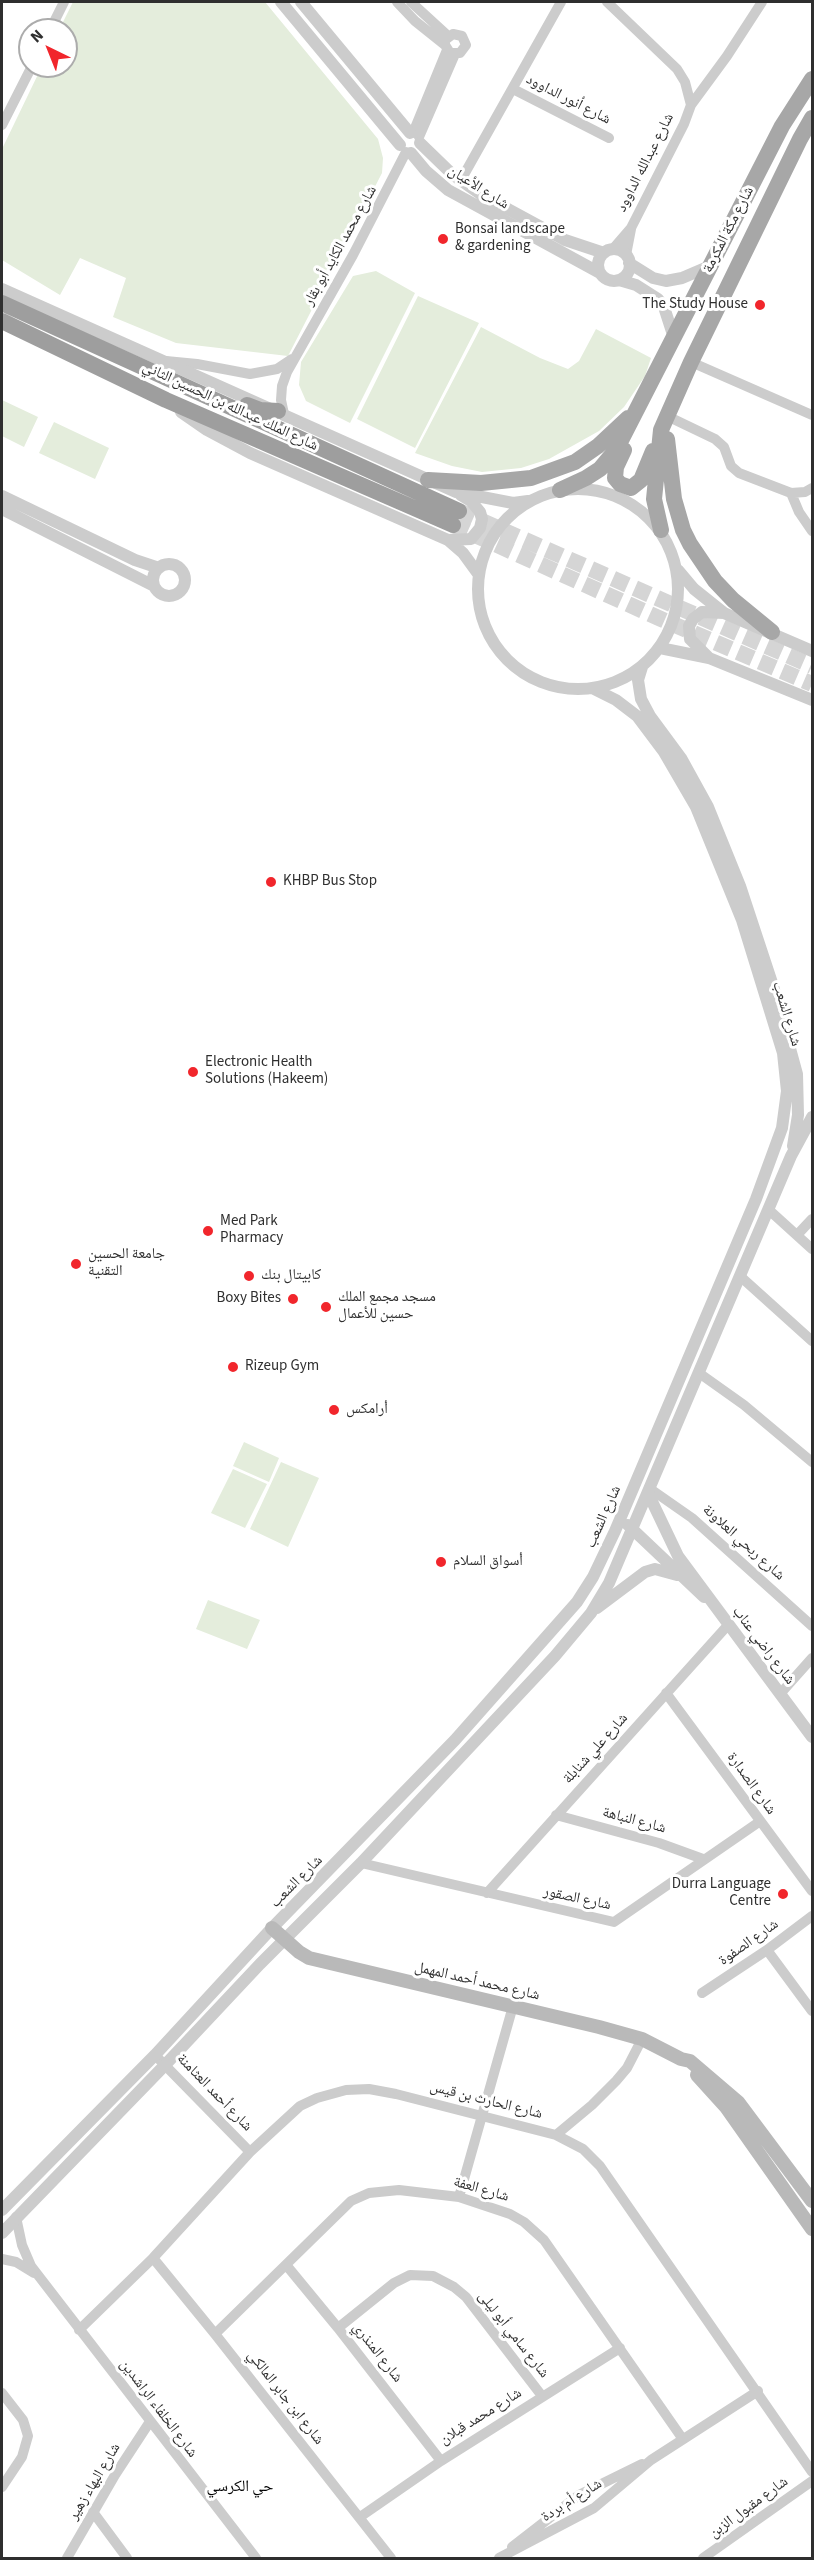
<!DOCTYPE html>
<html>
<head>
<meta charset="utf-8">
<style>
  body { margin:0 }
  #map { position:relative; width:814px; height:2560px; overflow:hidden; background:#fff; font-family:"Source Sans 3",sans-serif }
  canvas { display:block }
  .frame { position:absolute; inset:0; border:3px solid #2f2f2f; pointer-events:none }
  .north { position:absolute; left:18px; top:18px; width:60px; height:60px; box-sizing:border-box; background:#fff; border:2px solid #acacac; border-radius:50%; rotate:317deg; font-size:16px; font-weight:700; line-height:24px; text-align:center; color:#2f2f2f }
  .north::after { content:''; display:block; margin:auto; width:21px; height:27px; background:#f1262c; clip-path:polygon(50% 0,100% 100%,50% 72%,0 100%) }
</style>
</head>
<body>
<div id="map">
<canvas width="814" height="2560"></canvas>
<div class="frame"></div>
<div class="north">N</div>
</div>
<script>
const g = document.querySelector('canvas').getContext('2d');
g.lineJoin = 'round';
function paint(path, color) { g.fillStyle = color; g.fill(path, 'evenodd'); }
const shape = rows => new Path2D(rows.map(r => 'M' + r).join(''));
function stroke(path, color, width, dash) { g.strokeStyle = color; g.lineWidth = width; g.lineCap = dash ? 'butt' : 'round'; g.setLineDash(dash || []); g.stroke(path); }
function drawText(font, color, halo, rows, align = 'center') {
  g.font = font + ' "Source Sans 3","Noto Naskh Arabic",sans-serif'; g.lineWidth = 6; g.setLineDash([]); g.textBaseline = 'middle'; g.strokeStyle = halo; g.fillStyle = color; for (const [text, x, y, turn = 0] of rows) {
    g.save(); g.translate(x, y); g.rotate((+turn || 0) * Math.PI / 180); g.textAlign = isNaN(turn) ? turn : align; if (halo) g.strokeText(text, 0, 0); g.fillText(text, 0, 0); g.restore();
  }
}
paint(shape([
  [73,2,265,2,378,139,383,158,382,173,288,356,176,343,113,317,126,278,80,258,60,295,2,260,2,149,42,66,66,66,66,30,59,30],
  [376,271,415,293,350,423,306,401,299,385,301,362,353,276],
  [418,296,479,323,415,448,357,419],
  [481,327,540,358,568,369,579,361,596,329,651,358,645,376,624,407,599,431,549,459,521,468,482,472,452,466,415,453],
  [2,400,38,417,24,447,2,436],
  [54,422,109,448,95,479,39,453],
  [244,1442,279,1458,269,1482,233,1466],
  [281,1462,319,1478,288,1547,250,1529],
  [233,1469,267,1484,245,1528,211,1513],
  [208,1600,260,1620,247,1649,196,1629]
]), '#e4eddc');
stroke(shape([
  [459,511,812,666],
  [453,525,661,619,812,684]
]), '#d5d5d5', 16, [16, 8]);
stroke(shape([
  [397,2,415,21,445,45,450,53,460,53,466,45,462,36,453,34,445,40,445,45],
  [411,2,448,36],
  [607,2,677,69,685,82,691,105,684,124,631,228,612,250],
  [50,30,64,2],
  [513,89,609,138],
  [691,105,727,56,762,2],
  [2,125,32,66],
  [413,133,447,50],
  [419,137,455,54],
  [461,180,561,2],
  [626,255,631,229],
  [166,361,197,364,250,374,277,369,292,359],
  [691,362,812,415],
  [284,414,281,400,282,386,287,372,353,255,406,152],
  [667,416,715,439,724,447,731,466,739,473,791,493,805,492,812,488],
  [791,493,799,512,812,531],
  [769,1210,812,1249],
  [797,1235,812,1219],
  [741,1277,812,1341],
  [699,1373,744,1405,812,1462],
  [649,1488,692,1518,812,1626],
  [666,1693,812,1891],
  [780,1694,812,1658],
  [556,1815,659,1843,703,1859],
  [361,1863,614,1922,759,1822],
  [487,1893,728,1625],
  [767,1950,812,2011],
  [702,1993,767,1950,812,1916],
  [155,2055,250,2152],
  [556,2135,592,2105,616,2081,627,2068,642,2039],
  [459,2197,513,2006],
  [16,2217,22,2245,31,2266,256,2558],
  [153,2258,215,2334,391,2558],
  [2,2259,16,2262,34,2273],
  [287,2266,338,2328,441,2461],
  [338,2328,394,2283,410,2275,433,2276,454,2287,466,2297,542,2396],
  [79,2330,153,2258,250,2152,300,2106,317,2098,346,2090,369,2089,396,2094,556,2135,583,2149,600,2166,812,2472],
  [215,2334,351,2201,369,2193,399,2190,459,2197,510,2214,524,2222,544,2240,682,2438],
  [2,2393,23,2420,28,2436,22,2457,2,2487],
  [93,2512,127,2558],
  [360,2517,441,2461,620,2348],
  [512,2547,579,2495,642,2464],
  [67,2558,115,2475,149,2423],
  [499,2558,594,2508,651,2460,758,2391],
  [703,2558,812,2481]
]), '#ccc', 10);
stroke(shape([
  [281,2,400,145],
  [301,2,410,133],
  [420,143,452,174,482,195,565,240,604,253],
  [411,153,426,171,448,190,600,273],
  '598 265a16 16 0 1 1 32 0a16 16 0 1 1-32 0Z',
  [629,263,653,278,666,281,682,278,710,266],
  [619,280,636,285,658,299,664,307,674,338],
  [2,289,456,492,513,503,528,501],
  [181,412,207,430,250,453,448,540,463,553,479,575],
  '478 589a100 100 0 1 1 200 0a100 100 0 1 1-200 0Z',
  [2,496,135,560,159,568],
  [2,509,154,586],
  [448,540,471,539,480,528,482,519,480,512,471,501,461,495],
  '153 580a16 16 0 1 1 32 0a16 16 0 1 1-32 0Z',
  [678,570,694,589,724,613,812,651],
  [660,648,709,658,812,700],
  [708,657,690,639,689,626,693,619,702,612,724,613],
  [642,667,638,680,641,699,650,716,681,758,708,807,740,886,773,986,797,1074,798,1115,793,1146],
  [648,1493,678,1556,812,1737],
  [628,1525,704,1597],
  [597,1608,645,1572,655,1569,677,1575],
  [2,2210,155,2055,272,1928,455,1740,577,1602,593,1577,615,1531,756,1199,782,1128,787,1091,783,1053,742,920,696,807,664,752,637,716,616,700,592,688],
  [2,2233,166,2064,260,1964,361,1863,555,1656,591,1613,609,1583,632,1529,791,1156,812,1117]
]), '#ccc', 12);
stroke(shape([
  [272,1928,299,1952,309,1958,599,2027,642,2039,681,2059,690,2061,738,2102,812,2201],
  [697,2075,726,2107,812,2229]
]), '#b9b9b9', 14);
stroke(shape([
  [667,439,674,499,683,530,690,544,715,581,733,600,772,632],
  [624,450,616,467,615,478,620,484,631,488,641,480,653,451],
  [428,480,481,483,531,478,575,462,598,446,628,418],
  [560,490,586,478,600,469,616,450,782,126,812,79],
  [661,530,654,499,661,430,691,362,800,139,812,118]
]), '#a7a7a7', 16);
stroke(shape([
  [2,303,459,511],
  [2,321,166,400,453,525],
  [247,405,260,410,278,411]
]), '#9e9e9e', 16);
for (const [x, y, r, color] of [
  [443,239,6,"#f1262c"],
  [760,305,6,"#f1262c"],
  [271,882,6,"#f1262c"],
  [193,1072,6,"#f1262c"],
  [208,1231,6,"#f1262c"],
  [76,1264,6,"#f1262c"],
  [249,1276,6,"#f1262c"],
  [293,1299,6,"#f1262c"],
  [326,1307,6,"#f1262c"],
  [233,1367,6,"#f1262c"],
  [334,1410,6,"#f1262c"],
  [441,1562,6,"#f1262c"],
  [783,1894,6,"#f1262c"]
]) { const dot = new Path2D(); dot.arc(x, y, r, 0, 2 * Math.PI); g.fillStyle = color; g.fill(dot); stroke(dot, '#fff', 2); }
drawText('15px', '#2f2f2f', '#fff', [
  ["شارع أنور الداوود",568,100,27],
  ["شارع عبدالله الداوود",646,163,-63],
  ["شارع الأعيان",478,188,32],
  ["شارع مكة المكرمة",729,230,-63],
  ["شارع محمد الكايد أبو بقار",341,246,-61],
  ["شارع الملك عبدالله بن الحسين الثاني",230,407,25],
  ["شارع الشعب",786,1014,73],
  ["شارع الشعب",604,1517,-66],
  ["شارع ربحي العلاونة",743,1543,42],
  ["شارع راضي عناب",763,1646,53],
  ["شارع علي شنابلة",596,1749,-48],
  ["شارع الصدارة",751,1784,54],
  ["شارع النباهة",634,1821,15],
  ["شارع الشعب",297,1882,-45],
  ["شارع الصقور",577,1899,12],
  ["شارع الصفوة",749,1943,-35],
  ["شارع محمد أحمد المهمل",477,1982,13],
  ["شارع أحمد العثامنة",214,2093,46],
  ["شارع الحارث بن قيس",486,2101,14],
  ["شارع العفة",481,2190,16],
  ["شارع سامي أبو ليلى",513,2335,52],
  ["شارع المنذري",377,2353,52],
  ["شارع ابن جابر المالكي",285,2398,52],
  ["شارع الخلفاء الراشدين",158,2409,53],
  ["شارع محمد قبلان",481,2417,-32],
  ["شارع البهاء زهير",95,2482,-59],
  ["شارع أم بردة",572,2501,-32],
  ["شارع مقبول الزبن",749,2508,-36]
]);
drawText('15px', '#2f2f2f', '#fff', [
  ["Bonsai landscape",455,230],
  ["& gardening",455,247],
  ["The Study House",748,305,"right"],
  ["KHBP Bus Stop",283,882],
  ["Electronic Health",205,1063],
  ["Solutions (Hakeem)",205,1080],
  ["Med Park",220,1222],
  ["Pharmacy",220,1239],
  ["جامعة الحسين",88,1255],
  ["التقنية",88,1272],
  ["كابيتال بنك",261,1276],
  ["مسجد مجمع الملك",338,1298],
  ["حسين للأعمال",338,1315],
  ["Boxy Bites",281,1299,"right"],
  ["Rizeup Gym",245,1367],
  ["أرامكس",346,1410],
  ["أسواق السلام",453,1562],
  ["Durra Language",771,1885,"right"],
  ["Centre",771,1902,"right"]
], 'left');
drawText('16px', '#000', '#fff', [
  ["حي الكرسي",240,2487]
]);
</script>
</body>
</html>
